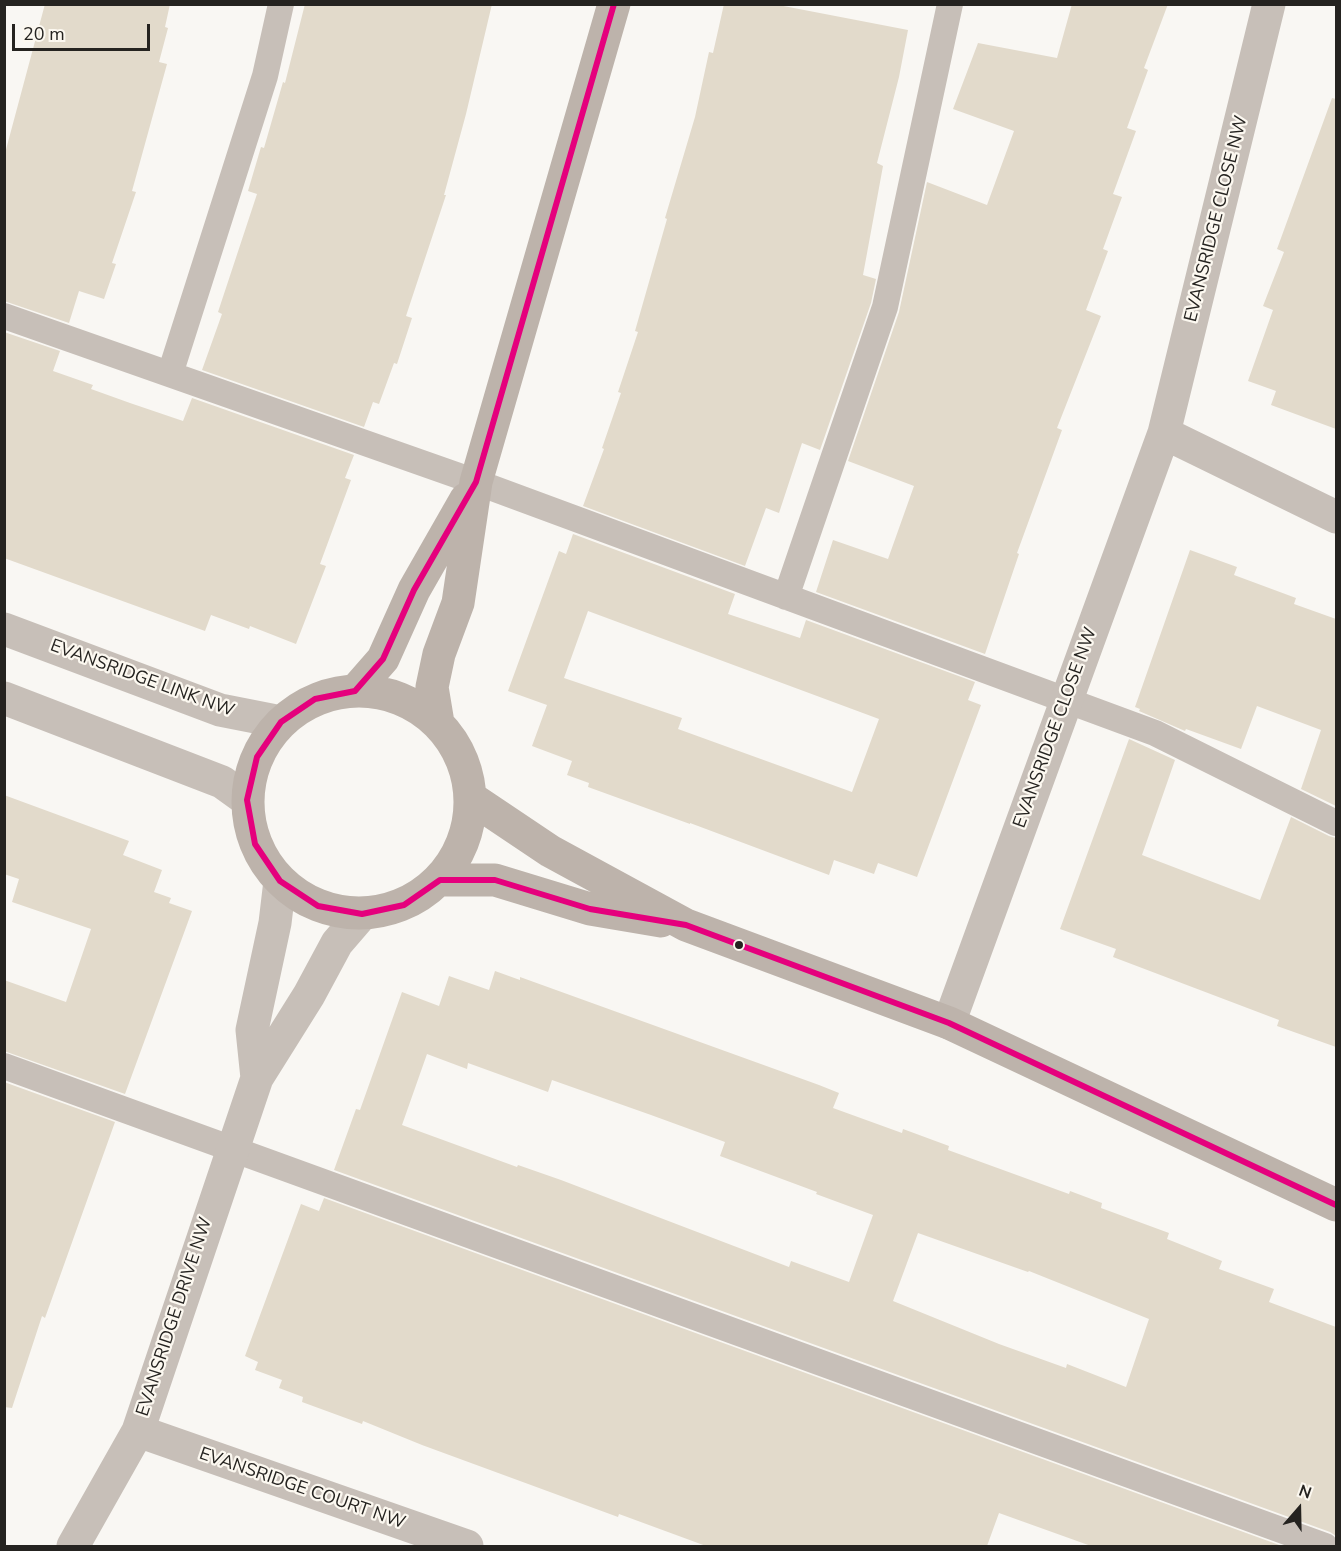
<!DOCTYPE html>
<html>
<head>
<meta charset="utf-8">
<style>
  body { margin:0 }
  #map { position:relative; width:1341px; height:1551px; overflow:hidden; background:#f9f7f3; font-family:"Nunito Sans",sans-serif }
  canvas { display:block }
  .frame { position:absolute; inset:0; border:6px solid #252320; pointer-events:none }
  .north { position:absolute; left:1269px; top:1479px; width:60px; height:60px; -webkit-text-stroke:4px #fcf8f0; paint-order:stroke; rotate:20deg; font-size:16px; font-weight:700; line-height:24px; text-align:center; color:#252320 }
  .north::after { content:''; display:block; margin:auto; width:21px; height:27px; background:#252320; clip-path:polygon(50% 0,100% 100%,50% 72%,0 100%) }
  .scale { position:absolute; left:12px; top:24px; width:138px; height:27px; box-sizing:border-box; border:3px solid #252320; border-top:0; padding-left:8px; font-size:18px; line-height:21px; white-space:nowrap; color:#252320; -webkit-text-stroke:4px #fcf8f0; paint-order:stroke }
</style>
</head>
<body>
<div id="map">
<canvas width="1341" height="1551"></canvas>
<div class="frame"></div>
<div class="north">N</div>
<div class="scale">20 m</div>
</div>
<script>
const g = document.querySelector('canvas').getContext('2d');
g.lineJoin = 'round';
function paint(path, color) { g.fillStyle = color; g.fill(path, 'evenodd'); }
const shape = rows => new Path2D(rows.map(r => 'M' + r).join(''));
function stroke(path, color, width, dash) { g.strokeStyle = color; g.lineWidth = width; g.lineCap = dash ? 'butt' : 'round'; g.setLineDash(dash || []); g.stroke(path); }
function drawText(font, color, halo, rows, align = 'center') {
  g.font = font + ' "Nunito Sans",sans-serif'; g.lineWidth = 4.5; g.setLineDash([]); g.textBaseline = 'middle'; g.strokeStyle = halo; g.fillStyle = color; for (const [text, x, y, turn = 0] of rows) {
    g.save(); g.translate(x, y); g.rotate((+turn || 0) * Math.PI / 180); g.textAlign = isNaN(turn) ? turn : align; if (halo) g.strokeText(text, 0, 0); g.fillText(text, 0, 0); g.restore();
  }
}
paint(shape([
  [45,4,170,4,165,27,168,28,159,62,167,64,132,191,136,192,112,263,116,264,104,299,79,291,69,323,4,301,4,157],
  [305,4,492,4,466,114,444,195,446,195,406,316,412,318,397,364,394,363,379,404,373,402,364,427,202,370,222,314,218,312,257,194,248,191,261,147,264,148,283,82,285,83],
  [724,4,773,4,908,30,899,77,877,163,883,166,863,275,876,279,871,303,820,450,802,443,779,513,766,508,745,566,583,506,604,449,602,448,621,393,618,392,638,332,635,331,667,219,665,218,695,117,709,52,713,53],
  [1072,4,1168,4,1144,68,1148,70,1127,128,1136,131,1113,194,1122,197,1103,249,1108,251,1086,310,1101,316,1057,428,1062,430,1017,553,1019,554,985,654,816,592,833,540,888,559,914,486,848,461,899,312,927,182,987,205,1014,131,953,109,978,43,1057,58],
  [1332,98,1336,99,1336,429,1271,405,1276,391,1248,381,1273,310,1263,306,1284,252,1277,249],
  [4,332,60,351,53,371,93,385,91,389,130,403,183,421,192,398,354,455,345,478,351,480,320,564,326,566,296,644,250,626,249,629,211,615,205,631,4,558],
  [573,534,735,594,728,614,800,638,806,620,975,682,968,700,981,705,917,877,878,863,874,874,834,860,829,875,690,823,690,824,588,787,589,783,567,775,572,761,532,746,547,705,508,691,559,551,566,554],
  [588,611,879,719,852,792,678,729,682,718,564,678],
  [1190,550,1237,567,1234,575,1296,598,1294,604,1336,619,1336,806,1301,789,1321,730,1257,706,1241,749,1186,729,1185,731,1139,711,1140,709,1135,707],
  [1129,739,1175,760,1142,855,1260,900,1291,817,1329,836,1336,838,1336,1047,1277,1026,1279,1020,1113,957,1116,949,1060,929],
  [4,795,129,841,123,855,162,870,154,892,171,898,169,903,192,911,125,1094,4,1051,4,980,66,1002,91,929,12,902,19,879,4,874],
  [495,971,520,980,520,977,819,1085,839,1093,833,1108,902,1133,903,1129,949,1146,948,1150,1069,1194,1070,1191,1102,1203,1101,1208,1169,1233,1167,1239,1222,1261,1219,1269,1274,1289,1269,1302,1336,1327,1336,1536,1330,1532,334,1170,356,1109,360,1110,402,992,439,1006,449,976,489,990],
  [427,1054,467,1069,468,1063,548,1092,552,1080,651,1115,725,1142,720,1156,817,1192,816,1194,873,1215,849,1282,791,1261,789,1267,561,1180,518,1165,517,1167,402,1125],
  [918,1233,1028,1272,1029,1271,1149,1319,1126,1387,1067,1364,1066,1368,999,1344,893,1301],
  [4,1082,115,1122,45,1318,42,1316,12,1408,4,1407],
  [324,1198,1282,1546,1091,1546,999,1513,987,1546,706,1546,619,1514,618,1517,422,1445,363,1421,362,1424,302,1402,303,1397,279,1388,282,1380,255,1370,258,1362,245,1356,301,1204,319,1211]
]), '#e2dacb');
stroke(shape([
  [4,316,476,482,1155,733,1336,823],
  [170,374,265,76,281,4],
  [786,597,885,307,950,4],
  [4,1066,1325,1546]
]), '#c7bfb8', 26);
stroke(shape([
  [1164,433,1336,517],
  [4,629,220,710,281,722],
  [4,698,222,782,247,800],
  [949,1023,1164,433,1269,4],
  [257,1078,252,1030,275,923,280,881],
  [138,1431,467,1546],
  [73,1546,138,1431,257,1078,309,995,337,943,362,914]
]), '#c7bfb8', 33);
stroke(shape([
  [355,691,383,659,414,590,466,499],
  '248 802a111 111 0 1 1 222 0a111 111 0 1 1-222 0Z',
  [438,723,432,687,439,654,458,603,476,482,614,4],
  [471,798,550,851,686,925,949,1023,1336,1205],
  [440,880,495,880,590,909,661,921]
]), '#bdb3ab', 33);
stroke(shape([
  [614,4,476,482,414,590,383,659,355,691,315,699,281,722,257,757,247,800,255,844,280,881,318,906,362,914,404,905,440,880,495,880,590,909,686,925,949,1023,1336,1205]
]), '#e5007d', 6);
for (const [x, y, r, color] of [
  [739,945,5,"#252320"]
]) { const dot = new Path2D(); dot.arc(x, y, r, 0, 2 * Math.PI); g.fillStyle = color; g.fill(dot); stroke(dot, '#fcf8f0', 2); }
drawText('18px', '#252320', '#fcf8f0', [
  ["EVANSRIDGE CLOSE NW",1217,219,-76],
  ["EVANSRIDGE LINK NW",142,679,20],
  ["EVANSRIDGE CLOSE NW",1056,728,-70],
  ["EVANSRIDGE DRIVE NW",175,1317,-72],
  ["EVANSRIDGE COURT NW",302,1489,19]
]);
</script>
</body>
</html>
